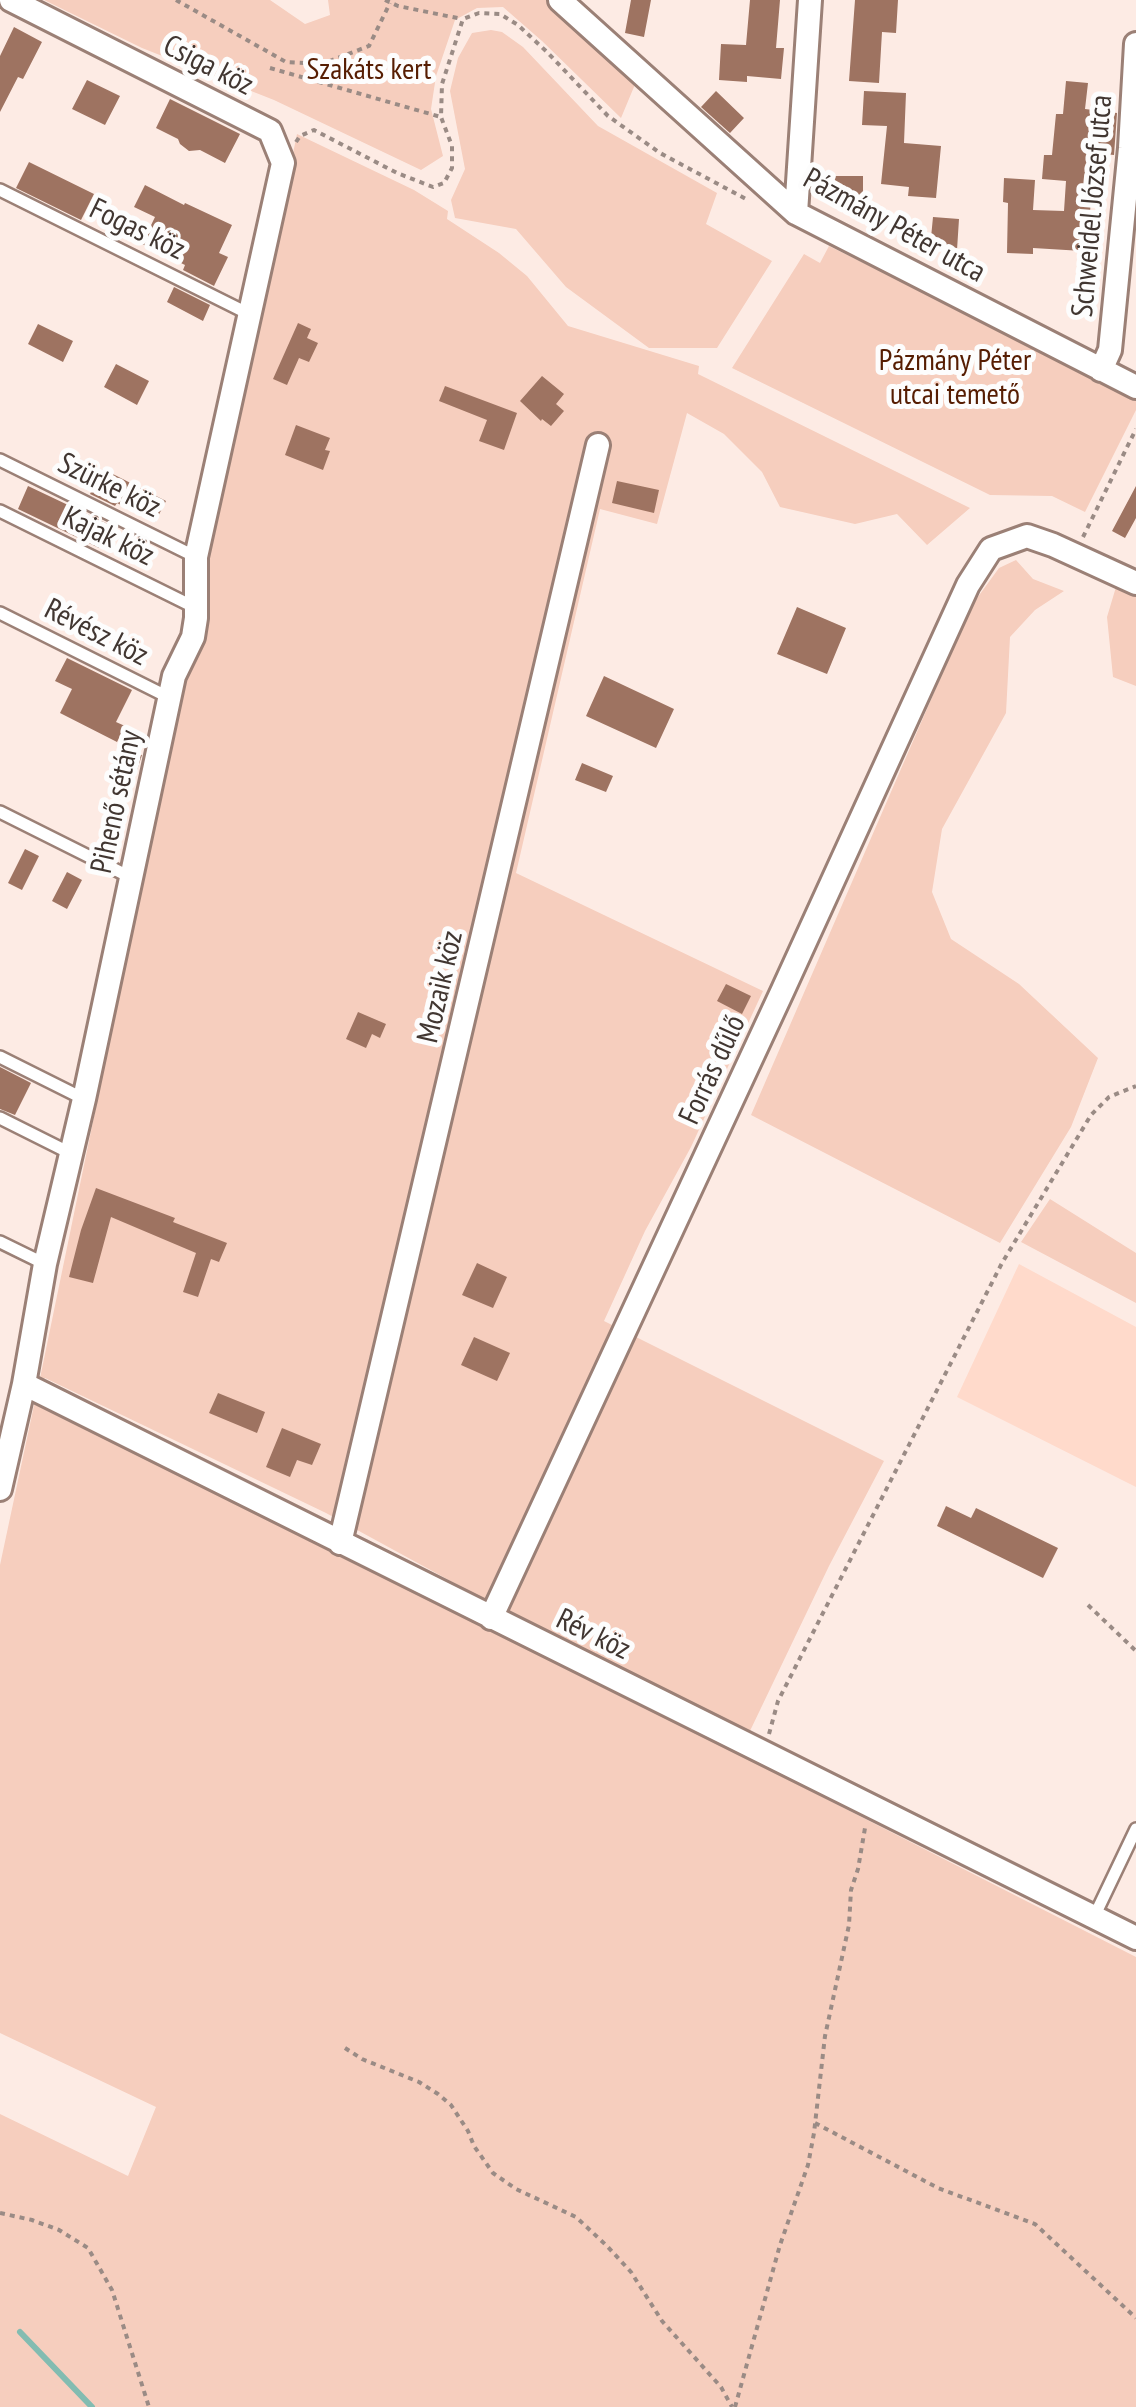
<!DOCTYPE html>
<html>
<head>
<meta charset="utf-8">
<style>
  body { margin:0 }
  canvas { display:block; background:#fdebe4 }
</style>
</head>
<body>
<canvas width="1136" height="2407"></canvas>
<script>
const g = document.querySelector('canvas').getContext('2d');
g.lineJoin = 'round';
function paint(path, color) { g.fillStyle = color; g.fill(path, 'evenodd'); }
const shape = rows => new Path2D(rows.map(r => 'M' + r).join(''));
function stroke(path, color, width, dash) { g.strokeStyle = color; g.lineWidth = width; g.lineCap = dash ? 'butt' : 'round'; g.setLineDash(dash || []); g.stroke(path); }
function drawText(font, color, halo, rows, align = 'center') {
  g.font = font + ' "PT Sans Narrow",sans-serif'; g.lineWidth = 10; g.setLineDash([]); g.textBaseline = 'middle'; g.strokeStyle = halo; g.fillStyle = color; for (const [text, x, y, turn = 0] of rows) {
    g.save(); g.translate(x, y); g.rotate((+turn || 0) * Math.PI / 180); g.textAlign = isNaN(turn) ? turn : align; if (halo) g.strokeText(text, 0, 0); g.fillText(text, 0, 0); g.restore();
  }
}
paint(shape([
  [1019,1264,1136,1327,1136,1487,957,1397]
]), '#ffdacb');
paint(shape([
  [44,0,270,0,305,24,330,15,328,0,546,0,636,82,621,118,542,41,503,7,477,8,455,20,436,76,431,109,443,156,421,170,274,100,142,48],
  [491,30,502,32,523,47,598,126,717,193,706,224,772,261,717,348,649,348,566,287,516,229,455,218,451,200,465,169,450,91,458,58,472,33],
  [297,134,414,190,448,211,447,219,499,253,527,276,568,326,699,366,698,374,970,508,927,545,897,514,855,524,780,507,762,472,724,434,687,413,657,524,600,509,516,873,763,991,691,1147,645,1231,604,1321,884,1461,829,1566,749,1733,513,1615,326,1513,45,1378,39,1383],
  [829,246,1136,398,1136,410,1085,512,1052,496,990,495,732,368,804,254,820,263],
  [1016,560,1033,579,1064,591,1035,610,1010,637,1006,713,942,829,932,892,951,939,1019,984,1098,1058,1071,1127,1000,1243,751,1115,972,605,999,568],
  [1116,587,1136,597,1136,686,1113,677,1107,617],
  [1050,1199,1136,1253,1136,1303,1021,1242],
  [36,1396,1136,1957,1136,2407,0,2407,0,2114,128,2176,156,2107,0,2033,0,1565]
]), '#f6cebe');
stroke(shape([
  [20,2332,92,2407]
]), '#83bcb1', 6);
paint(shape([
  [631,0,651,0,644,37,625,33],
  [750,0,780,0,776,48,784,48,781,79,747,76,747,82,719,80,721,44,746,45],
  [855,0,898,0,896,33,882,32,879,83,849,81],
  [14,27,42,42,23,79,18,77,0,112,0,56],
  [87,80,120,96,105,125,72,109],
  [1066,81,1088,83,1085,109,1117,113,1114,155,1094,153,1090,213,1101,213,1099,252,1033,248,1033,254,1007,253,1008,203,1003,202,1004,178,1035,180,1033,210,1064,211,1066,181,1042,179,1044,155,1052,155,1056,114,1063,114],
  [716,91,744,118,730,133,701,107],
  [864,91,906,93,904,143,941,146,936,198,908,196,909,187,881,184,887,126,862,125],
  [170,99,240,134,225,163,200,150,189,151,180,144,178,139,156,128],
  [29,162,94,194,81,220,16,188],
  [835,176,863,176,863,198,834,198],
  [145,185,184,205,185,203,232,225,219,253,228,257,214,286,183,270,185,265,142,244,155,217,134,207],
  [933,217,959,219,957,250,930,248],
  [174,287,210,305,203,321,167,302],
  [298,323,311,329,307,338,318,343,309,362,299,358,287,385,273,379],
  [38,324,73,341,63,362,28,344],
  [116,364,149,381,137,405,104,387],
  [542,376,564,394,556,404,564,411,551,426,542,419,541,421,520,401],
  [445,386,517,413,504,450,479,441,487,420,439,401],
  [296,425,330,438,325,450,330,451,323,470,285,455],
  [103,469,166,501,155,522,117,503,115,506,90,494],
  [617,481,659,490,654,513,612,503],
  [28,486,108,524,99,548,18,509],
  [1136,486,1136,518,1125,538,1112,531],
  [797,607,846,628,827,674,777,654],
  [67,658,132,690,116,722,125,726,117,742,60,713,72,689,55,681],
  [604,676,674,709,656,748,586,716],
  [123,751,142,755,134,779,122,778,110,767],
  [582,763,613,776,606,792,575,780],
  [25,849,39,856,22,890,8,883],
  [67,872,82,880,67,909,52,901],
  [726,984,751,996,742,1014,717,1001],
  [358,1012,386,1024,380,1038,372,1034,366,1048,346,1039],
  [0,1067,31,1083,15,1115,0,1109],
  [96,1188,175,1218,173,1222,227,1243,219,1262,211,1259,198,1297,183,1292,196,1253,111,1217,93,1283,69,1277,81,1230],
  [477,1263,507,1277,493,1308,462,1295],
  [474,1337,510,1353,497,1381,461,1365],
  [218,1393,265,1412,257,1433,209,1413],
  [282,1428,321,1444,312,1465,297,1460,290,1477,266,1467],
  [946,1506,971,1518,976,1508,1058,1548,1043,1578,937,1526]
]), '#9e7361');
const service = shape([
  [0,190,251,315],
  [0,460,196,557],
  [0,511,194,607],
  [0,613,170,698],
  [0,812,132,878],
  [0,1057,84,1099],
  [0,1118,72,1154],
  [0,1242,45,1264],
  [1094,1917,1136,1829]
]);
const minor = shape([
  [560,0,796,213,1136,387],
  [796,213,810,0],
  [1101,370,1110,350,1130,148,1136,44],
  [24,1384,1136,1938],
  [0,1489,24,1384,45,1264,84,1099,174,676,193,637,196,618,196,557,283,163,270,131,11,0],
  [340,1543,598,445],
  [491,1618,782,992,968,585,991,549,1027,536,1053,545,1136,583]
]);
stroke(service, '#9b8076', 16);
stroke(minor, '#9b8076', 28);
stroke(shape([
  [176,0,286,62,322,64,369,46,390,3],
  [385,0,398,6,462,19],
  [270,68,441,117],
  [296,142,300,136,314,130,397,173,433,187,444,183,452,168,452,146,441,117,442,84,463,19,479,13,500,14,518,25,547,52,608,116,660,153,746,199],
  [1083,537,1136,429],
  [1088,1605,1136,1651],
  [769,1734,778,1701,1002,1263,1091,1115,1109,1097,1136,1086],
  [345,2048,362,2059,419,2082,438,2094,451,2105,468,2131,474,2146,493,2173,516,2189,576,2217,607,2246,631,2272,662,2321,721,2387,732,2407],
  [815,2123,938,2188,1035,2224,1136,2318],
  [0,2213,32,2220,59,2230,88,2248,112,2290,149,2407],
  [735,2407,780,2245,808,2165,814,2133,825,2036,849,1925,851,1890,858,1869,865,1828]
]), '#9a8b85', 4, [5, 5]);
stroke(service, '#fff', 11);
stroke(minor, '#fff', 22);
drawText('30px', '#413631', '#fdfdfd', [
  ["Csiga köz",208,66,27],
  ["Schweidel József utca",1093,206,-85],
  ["Pázmány Péter utca",894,226,29],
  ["Fogas köz",137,230,26],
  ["Szürke köz",109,486,26],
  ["Kajak köz",108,537,26],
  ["Révész köz",96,633,27],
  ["Pihenő sétány",117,802,-78],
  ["Mozaik köz",441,987,-77],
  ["Forrás dűlő",713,1070,-65],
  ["Rév köz",593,1635,26]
]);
drawText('30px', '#561d02', '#fdfdfd', [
  ["Szakáts kert",369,70],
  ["Pázmány Péter",955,361],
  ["utcai temető",955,395]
]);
</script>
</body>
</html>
